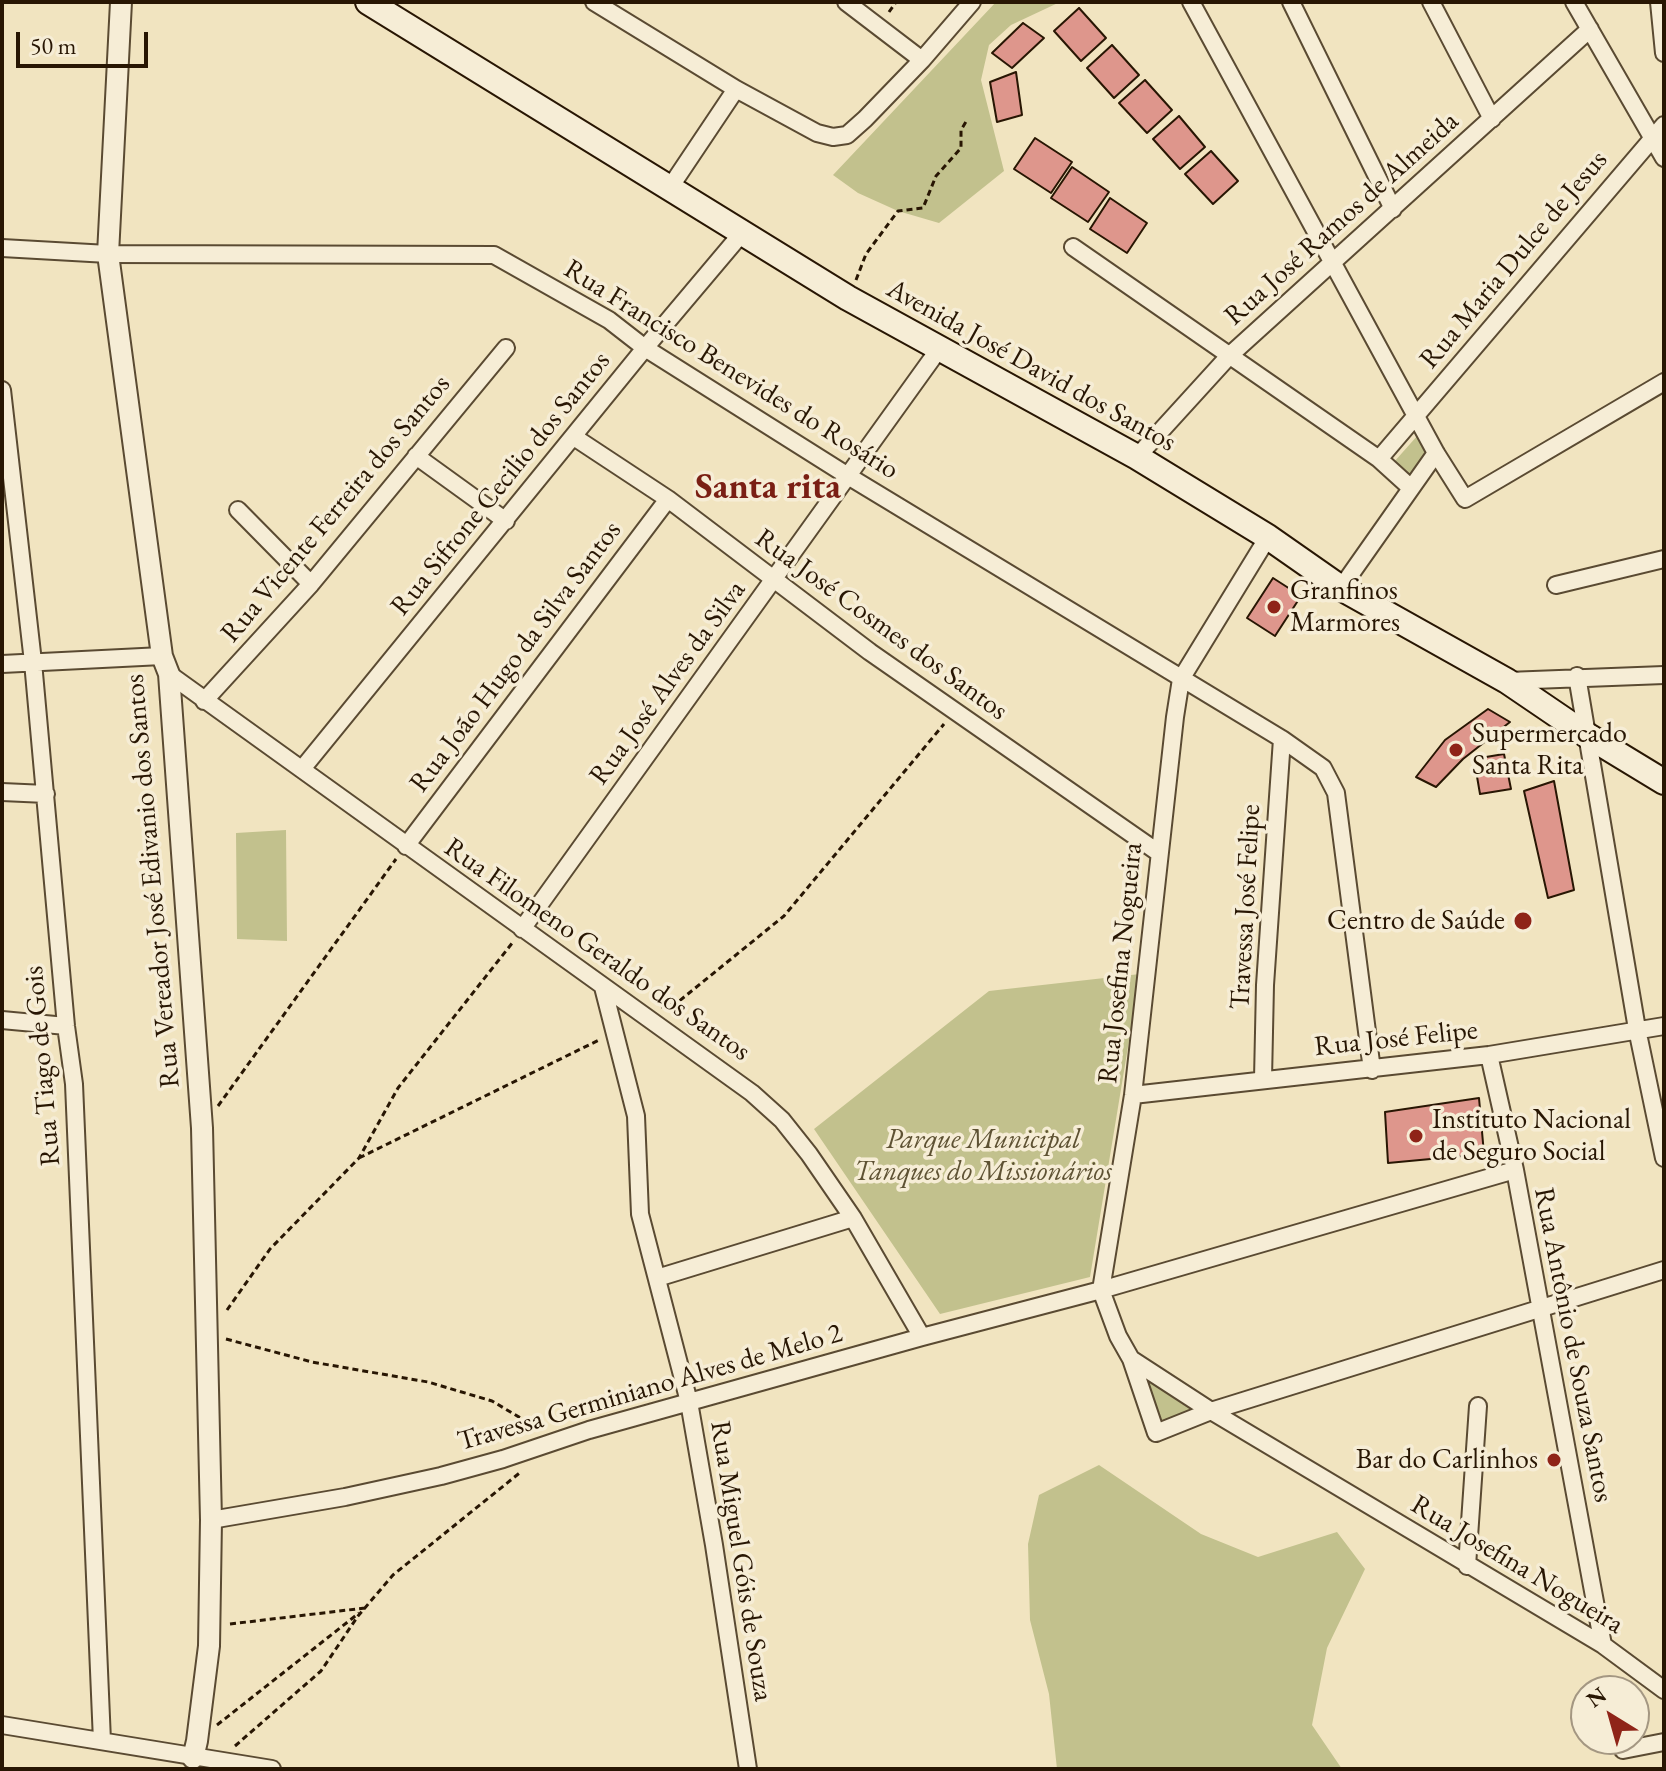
<!DOCTYPE html>
<html>
<head>
<meta charset="utf-8">
<style>
  body { margin:0 }
  #map { position:relative; width:1666px; height:1771px; overflow:hidden; background:#f1e4c0; font-family:"EB Garamond",serif }
  canvas { display:block }
  .frame { position:absolute; inset:0; border:4px solid #281603; pointer-events:none }
  .north { position:absolute; left:1570px; top:1675px; width:80px; height:80px; box-sizing:border-box; background:#f6edd6; border:2px solid #a49782; border-radius:50%; rotate:323deg; font-size:22px; font-weight:700; line-height:32px; text-align:center; color:#281603 }
  .north::after { content:''; display:block; margin:auto; width:28px; height:36px; background:#8f2418; clip-path:polygon(50% 0,100% 100%,50% 72%,0 100%) }
  .scale { position:absolute; left:16px; top:32px; width:132px; height:36px; box-sizing:border-box; border:4px solid #281603; border-top:0; padding-left:10px; font-size:24px; line-height:28px; white-space:nowrap; color:#281603; -webkit-text-stroke:6px #f6edd6; paint-order:stroke }
</style>
</head>
<body>
<div id="map">
<canvas width="1666" height="1771"></canvas>
<div class="frame"></div>
<div class="north">N</div>
<div class="scale">50 m</div>
</div>
<script>
const g = document.querySelector('canvas').getContext('2d');
g.lineJoin = 'round';
function paint(path, color) { g.fillStyle = color; g.fill(path, 'evenodd'); }
const shape = rows => new Path2D(rows.map(r => 'M' + r).join(''));
function stroke(path, color, width, dash) { g.strokeStyle = color; g.lineWidth = width; g.lineCap = dash ? 'butt' : 'round'; g.setLineDash(dash || []); g.stroke(path); }
function drawText(font, color, halo, rows, align = 'center') {
  g.font = font + ' "EB Garamond",serif'; g.lineWidth = 7; g.setLineDash([]); g.textBaseline = 'middle'; g.strokeStyle = halo; g.fillStyle = color; for (const [text, x, y, turn = 0] of rows) {
    g.save(); g.translate(x, y); g.rotate((+turn || 0) * Math.PI / 180); g.textAlign = isNaN(turn) ? turn : align; if (halo) g.strokeText(text, 0, 0); g.fillText(text, 0, 0); g.restore();
  }
}
paint(shape([
  [996,2,1060,2,1011,25,989,45,981,80,1004,171,939,223,898,211,858,193,833,175],
  [1418,435,1428,458,1409,479,1394,462],
  [286,830,287,941,237,939,236,833],
  [1140,974,1090,1277,940,1314,814,1129,989,991],
  [1147,1378,1200,1407,1161,1421],
  [1099,1465,1201,1534,1258,1557,1337,1532,1365,1569,1327,1648,1312,1725,1342,1769,1057,1769,1049,1694,1030,1620,1028,1544,1039,1495]
]), '#c2c18d');
const building = shape([
  [1079,8,1106,38,1081,61,1054,31,1079,8],
  [1023,23,1044,38,1012,68,992,53,1023,23],
  [1112,45,1139,75,1114,98,1087,68,1112,45],
  [1016,72,1022,115,997,122,990,82,1016,72],
  [1145,80,1172,110,1147,133,1119,103,1145,80],
  [1179,116,1205,147,1180,169,1153,139,1179,116],
  [1035,138,1072,162,1051,193,1014,169,1035,138],
  [1211,151,1238,181,1213,204,1185,174,1211,151],
  [1072,167,1109,192,1088,222,1051,198,1072,167],
  [1110,198,1147,223,1127,253,1090,229,1110,198],
  [1273,578,1301,596,1275,636,1247,618,1273,578],
  [1488,709,1510,722,1463,759,1436,787,1416,777,1445,740,1488,709],
  [1504,754,1511,789,1480,794,1474,759,1504,754],
  [1554,781,1574,890,1548,898,1524,791,1554,781],
  [1479,1098,1484,1154,1388,1163,1385,1112,1479,1098]
]);
paint(building, '#de968c');
stroke(building, '#281603', 2);
const minor = shape([
  [594,2,736,89,817,133,833,137,847,135,865,119,922,60,972,2],
  [846,2,922,60],
  [1191,2,1436,453,1465,499,1664,382],
  [1291,2,1393,209],
  [1431,2,1492,119],
  [1574,2,1664,158],
  [1659,2,1664,53],
  [669,189,736,89],
  [1073,247,1379,459,1411,488],
  [2,248,108,254,494,255,609,320,645,348,848,476,1282,739,1323,768,1336,793,1372,1070],
  [2,390,33,662,66,1026,74,1084,102,1741],
  [574,437,668,499,870,652,1159,853],
  [416,456,506,521],
  [1137,457,1229,356,1590,29],
  [1379,459,1664,125],
  [238,510,311,584],
  [1268,537,1181,679,1175,717,1133,1095,1101,1290,1118,1336,1131,1359,1211,1411,1603,1645,1664,1690],
  [1556,585,1664,559],
  [1341,588,1436,453],
  [2,664,162,656],
  [169,674,752,1093,782,1120,809,1154,853,1218,922,1337],
  [1577,676,1637,1029,1664,1158],
  [1507,681,1664,675],
  [204,701,311,584,506,348],
  [302,769,645,348,742,233],
  [2,792,46,794],
  [406,846,668,499],
  [522,929,939,349],
  [603,987,636,1116,640,1214,689,1402,714,1545,748,1769],
  [2,1020,66,1026],
  [1489,1055,1515,1170,1603,1645],
  [1263,1079,1265,985,1282,739],
  [1133,1095,1489,1055,1664,1026],
  [657,1278,853,1218],
  [1131,1359,1156,1433,1211,1411,1664,1270],
  [211,1520,345,1497,441,1476,503,1459,589,1430,922,1337,1101,1290,1515,1170],
  [1467,1566,1478,1406],
  [2,1725,272,1769],
  [1623,1750,1664,1742]
]);
const tertiary = shape([
  [121,2,108,254,162,656,169,674,202,1128,211,1520,209,1646,197,1741,193,1758]
]);
const secondary = shape([
  [368,2,848,298,1137,457,1268,537,1341,588,1507,681,1585,734,1664,782]
]);
stroke(minor, '#5a4a32', 20);
stroke(tertiary, '#5a4a32', 24);
stroke(secondary, '#281603', 28);
stroke(shape([
  [889,12,896,2],
  [856,280,866,254,898,211,923,208,936,176,961,148,961,130,967,120],
  [661,1007,678,1002,784,916,944,724],
  [218,1106,396,859],
  [359,1158,599,1040],
  [227,1310,270,1249,359,1158,398,1088,513,942],
  [226,1339,312,1362,428,1382,492,1401,539,1429],
  [230,1624,365,1608],
  [217,1725,359,1613],
  [235,1746,321,1671,358,1616,393,1575,522,1471]
]), '#281603', 3, [6, 4]);
stroke(minor, '#f6edd6', 16);
stroke(tertiary, '#f6edd6', 20);
stroke(secondary, '#f6edd6', 24);
for (const [x, y, r, color] of [
  [1274,607,8,"#8f2418"],
  [1456,750,8,"#8f2418"],
  [1523,921,10,"#8f2418"],
  [1416,1136,8,"#8f2418"],
  [1554,1460,8,"#8f2418"]
]) { const dot = new Path2D(); dot.arc(x, y, r, 0, 2 * Math.PI); g.fillStyle = color; g.fill(dot); stroke(dot, '#f6edd6', 3); }
drawText('28px', '#281603', '#f6edd6', [
  ["Rua José Ramos de Almeida",1342,219,-42],
  ["Rua Maria Dulce de Jesus",1514,260,-50],
  ["Avenida José David dos Santos",1031,366,29],
  ["Rua Francisco Benevides do Rosário",731,370,32],
  ["Rua Sifrone Cecilio dos Santos",501,484,-51],
  ["Rua Vicente Ferreira dos Santos",336,509,-50],
  ["Rua José Cosmes dos Santos",881,625,36],
  ["Rua João Hugo da Silva Santos",516,657,-53],
  ["Rua José Alves da Silva",668,683,-54],
  ["Rua Vereador José Edivanio dos Santos",153,881,-95],
  ["Travessa José Felipe",1246,907,-87],
  ["Rua Filomeno Geraldo dos Santos",597,950,35],
  ["Rua Josefina Nogueira",1121,963,-84],
  ["Rua José Felipe",1396,1039,-6],
  ["Rua Tiago de Gois",43,1066,-95],
  ["Rua Antônio de Souza Santos",1573,1345,79],
  ["Travessa Germiniano Alves de Melo 2",650,1388,-16],
  ["Rua Miguel Góis de Souza",741,1561,81],
  ["Rua Josefina Nogueira",1517,1565,31]
]);
drawText('28px', '#281603', '#f6edd6', [
  ["Granfinos",1290,591],
  ["Marmores",1290,623],
  ["Supermercado",1472,734],
  ["Santa Rita",1472,766],
  ["Centro de Saúde",1505,921,"right"],
  ["Instituto Nacional",1432,1120],
  ["de Seguro Social",1432,1152],
  ["Bar do Carlinhos",1538,1460,"right"]
], 'left');
drawText('italic 28px', '#5e5233', '#f6edd6', [
  ["Parque Municipal",983,1140],
  ["Tanques do Missionários",983,1172]
]);
drawText('bold 36px', '#7a1f14', '#f6edd6', [
  ["Santa rita",768,488]
]);
</script>
</body>
</html>
